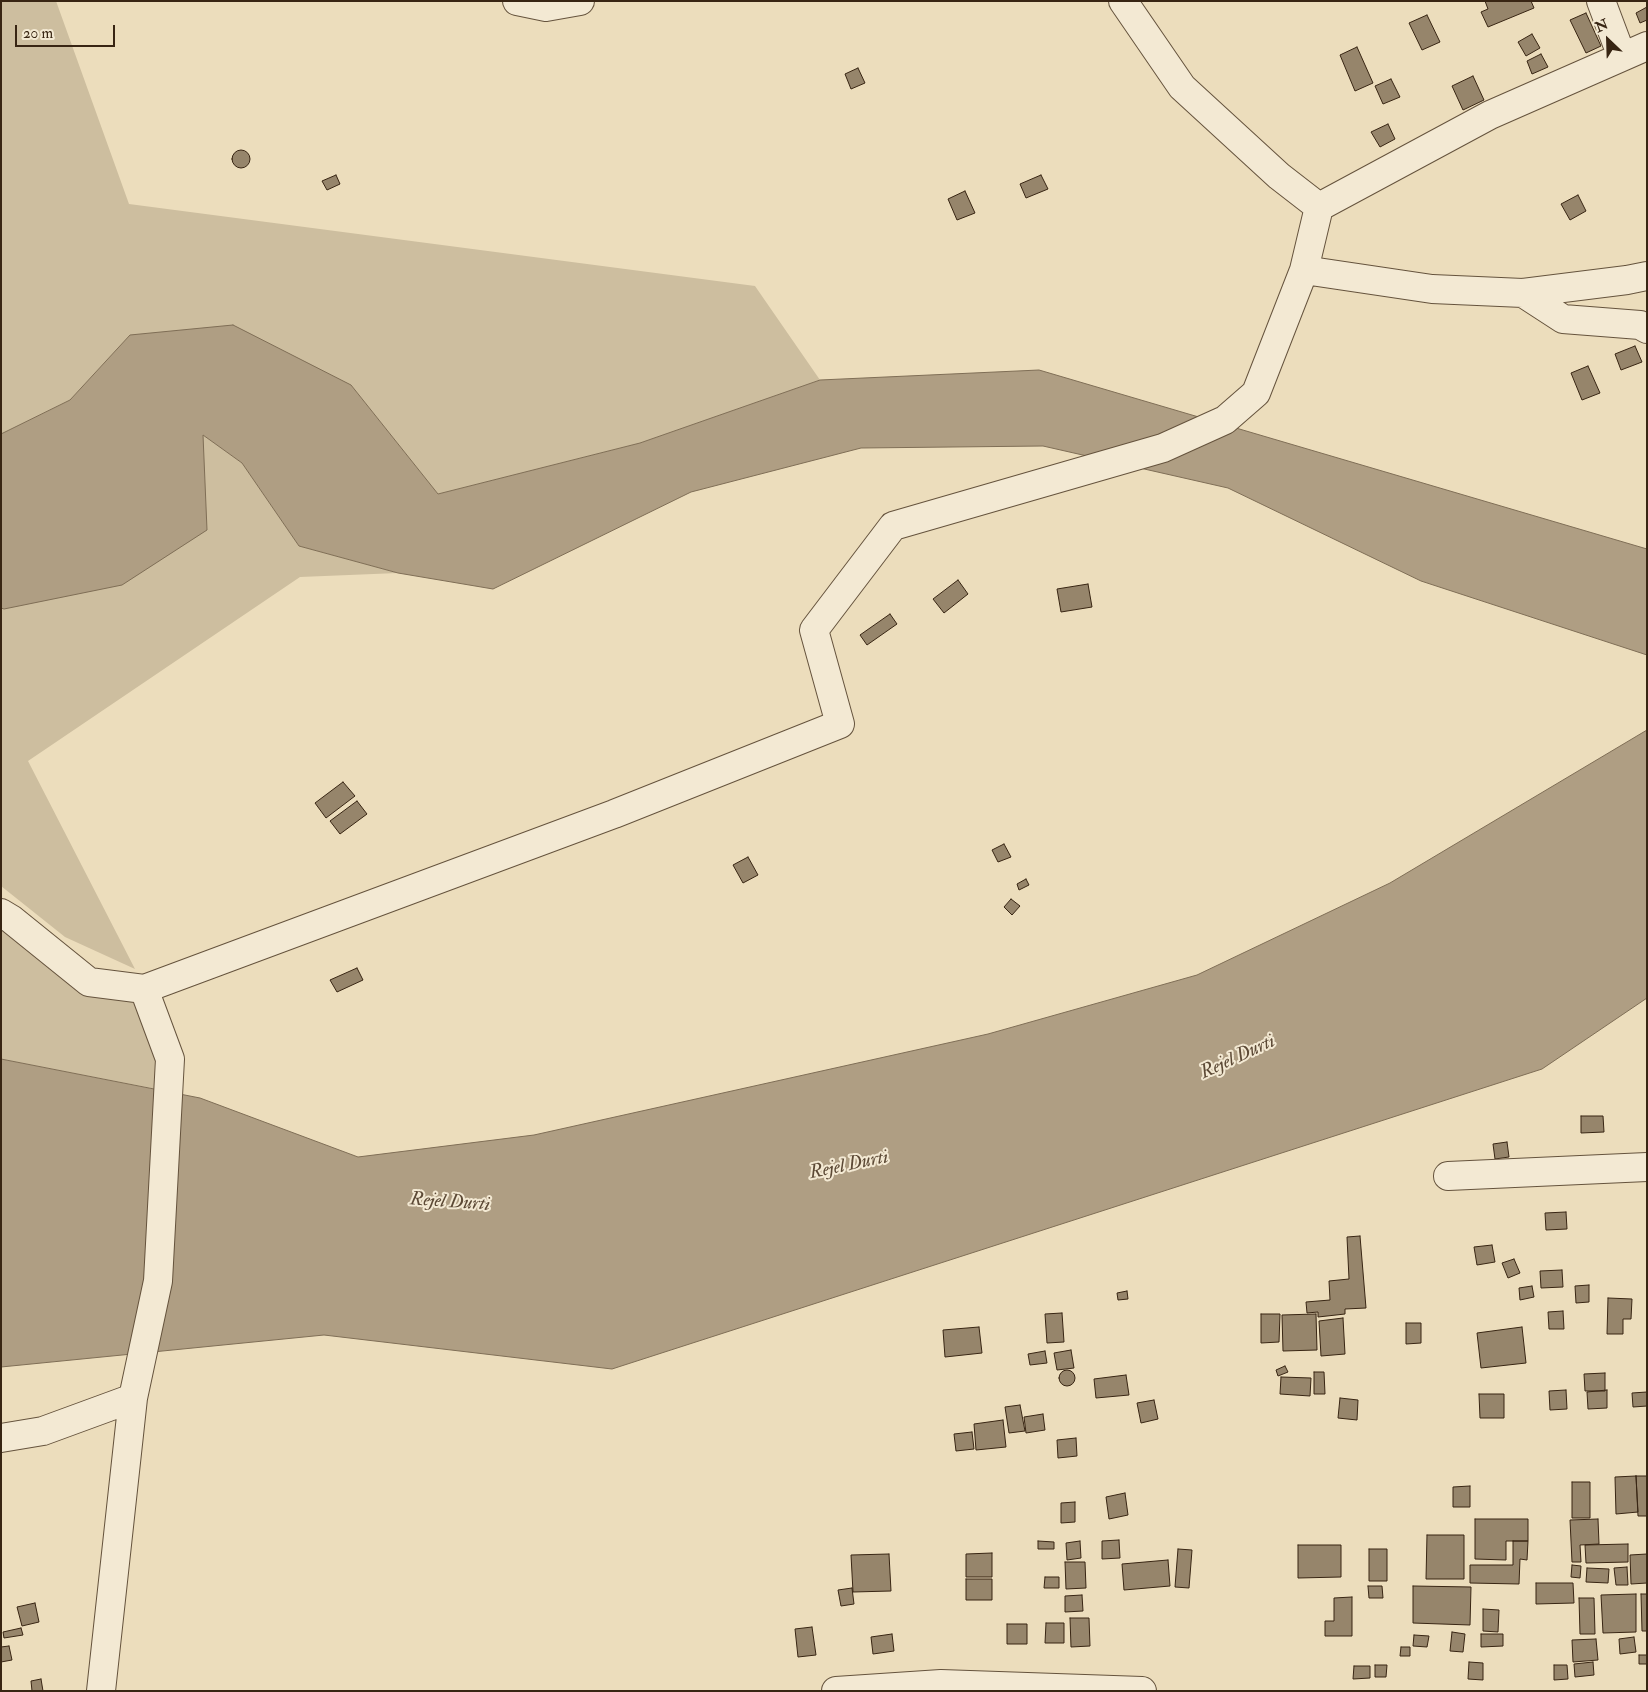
<!DOCTYPE html>
<html>
<head>
<meta charset="utf-8">
<style>
  body { margin:0 }
  #map { position:relative; width:1648px; height:1692px; overflow:hidden; background:#ecddbc; font-family:"IM FELL Double Pica",serif }
  canvas { display:block }
  .frame { position:absolute; inset:0; border:2px solid #382513; pointer-events:none }
  .north { position:absolute; left:1583px; top:15px; width:50px; height:50px; -webkit-text-stroke:4px #f3e9d3; paint-order:stroke; rotate:336deg; font-size:14px; font-weight:700; line-height:20px; text-align:center; color:#382513 }
  .north::after { content:''; display:block; margin:auto; width:18px; height:22px; background:#382513; clip-path:polygon(50% 0,100% 100%,50% 72%,0 100%) }
  .scale { position:absolute; left:15px; top:25px; width:100px; height:22px; box-sizing:border-box; border:2px solid #382513; border-top:0; padding-left:6px; font-size:15px; line-height:18px; white-space:nowrap; color:#382513; -webkit-text-stroke:4px #f3e9d3; paint-order:stroke }
</style>
</head>
<body>
<div id="map">
<canvas width="1648" height="1692"></canvas>
<div class="frame"></div>
<div class="north">N</div>
<div class="scale">20 m</div>
</div>
<script>
const g = document.querySelector('canvas').getContext('2d');
g.lineJoin = 'round';
function paint(path, color) { g.fillStyle = color; g.fill(path, 'evenodd'); }
const shape = rows => new Path2D(rows.map(r => 'M' + r).join(''));
function stroke(path, color, width, dash) { g.strokeStyle = color; g.lineWidth = width; g.lineCap = dash ? 'butt' : 'round'; g.setLineDash(dash || []); g.stroke(path); }
function drawText(font, color, halo, rows, align = 'center') {
  g.font = font + ' "IM FELL Double Pica",serif'; g.lineWidth = 4; g.setLineDash([]); g.textBaseline = 'middle'; g.strokeStyle = halo; g.fillStyle = color; for (const [text, x, y, turn = 0] of rows) {
    g.save(); g.translate(x, y); g.rotate((+turn || 0) * Math.PI / 180); g.textAlign = isNaN(turn) ? turn : align; if (halo) g.strokeText(text, 0, 0); g.fillText(text, 0, 0); g.restore();
  }
}
paint(shape([
  [1,1,56,1,129,204,755,286,820,380,640,443,438,494,351,385,130,335,70,400,1,434],
  [202,434,242,463,299,546,398,573,300,577,28,761,135,969,65,937,1,886,1,608,4,609],
  [1,926,78,992,135,1000,161,1061,156,1089,1,1059]
]), '#cdbe9f');
const water = shape([
  [233,325,351,385,438,494,640,443,820,380,1039,370,1647,549,1647,655,1421,581,1228,488,1043,446,861,448,691,492,493,589,398,573,299,546,242,463,203,435,207,530,122,585,4,609,1,608,1,434,70,400,130,335,233,325],
  [1647,730,1647,998,1542,1069,612,1369,324,1335,1,1367,1,1059,200,1098,358,1157,534,1135,988,1034,1197,975,1390,883,1647,730]
]);
paint(water, '#af9e83');
stroke(water, '#7f6e56', 1);
const building = shape([
  [1485,1,1531,1,1534,8,1488,27,1481,12,1488,9,1485,1],
  [1647,7,1647,20,1640,23,1636,13,1647,7],
  [1586,13,1601,46,1586,53,1570,20,1586,13],
  [1427,15,1440,42,1422,50,1409,23,1427,15],
  [1532,34,1540,48,1526,56,1518,42,1532,34],
  [1357,47,1373,83,1355,91,1340,55,1357,47],
  [1541,54,1548,67,1532,74,1527,61,1541,54],
  [858,68,865,83,851,89,845,74,858,68],
  [1473,76,1484,100,1463,110,1452,86,1473,76],
  [1391,79,1400,97,1383,104,1375,86,1391,79],
  [1388,124,1395,139,1380,147,1371,132,1388,124],
  '232 159a9 9 0 1 1 18 0a9 9 0 1 1-18 0Z',
  [336,175,340,184,327,190,322,181,336,175],
  [1041,175,1048,189,1026,198,1020,184,1041,175],
  [965,191,975,213,957,220,948,199,965,191],
  [1578,195,1586,211,1570,220,1561,204,1578,195],
  [1635,346,1642,362,1621,370,1615,354,1635,346],
  [1588,366,1600,393,1582,400,1571,373,1588,366],
  [958,580,968,594,944,613,933,599,958,580],
  [1088,584,1092,607,1061,612,1057,589,1088,584],
  [890,614,897,624,867,645,860,635,890,614],
  [343,782,355,796,326,818,315,803,343,782],
  [357,801,367,814,340,834,330,821,357,801],
  [1004,844,1011,857,998,862,992,850,1004,844],
  [748,857,758,875,743,883,733,865,748,857],
  [1026,879,1029,885,1019,890,1017,884,1026,879],
  [1011,899,1020,906,1012,915,1004,907,1011,899],
  [357,968,363,980,337,992,330,980,357,968],
  [1581,1116,1603,1116,1604,1132,1581,1133,1581,1116],
  [1507,1142,1509,1157,1495,1159,1493,1144,1507,1142],
  [1566,1212,1567,1229,1546,1230,1545,1213,1566,1212],
  [1360,1236,1366,1308,1345,1309,1345,1314,1318,1317,1318,1312,1307,1313,1306,1302,1330,1300,1329,1281,1349,1279,1347,1237,1360,1236],
  [1492,1245,1495,1262,1477,1265,1474,1247,1492,1245],
  [1514,1259,1520,1273,1508,1278,1502,1263,1514,1259],
  [1562,1270,1563,1287,1541,1288,1540,1271,1562,1270],
  [1589,1285,1589,1302,1576,1303,1575,1286,1589,1285],
  [1532,1286,1534,1297,1520,1300,1519,1288,1532,1286],
  [1127,1291,1128,1299,1118,1300,1117,1293,1127,1291],
  [1608,1298,1632,1299,1631,1319,1623,1319,1623,1334,1607,1334,1608,1298],
  [1563,1311,1564,1329,1549,1329,1548,1312,1563,1311],
  [1062,1313,1064,1342,1047,1343,1045,1314,1062,1313],
  [1261,1314,1280,1314,1279,1342,1261,1343,1261,1314],
  [1316,1314,1317,1350,1283,1351,1282,1315,1316,1314],
  [1343,1318,1345,1354,1321,1356,1319,1321,1343,1318],
  [1406,1323,1421,1323,1421,1343,1406,1344,1406,1323],
  [979,1327,982,1353,945,1357,943,1330,979,1327],
  [1522,1327,1526,1363,1481,1368,1477,1333,1522,1327],
  [1071,1350,1074,1368,1057,1370,1054,1353,1071,1350],
  [1045,1351,1047,1363,1030,1365,1028,1354,1045,1351],
  [1285,1366,1288,1372,1278,1376,1276,1370,1285,1366],
  '1059 1378a8 8 0 1 1 16 0a8 8 0 1 1-16 0Z',
  [1314,1372,1324,1372,1325,1394,1314,1394,1314,1372],
  [1605,1373,1605,1391,1585,1391,1584,1374,1605,1373],
  [1126,1375,1129,1395,1096,1398,1094,1379,1126,1375],
  [1281,1377,1311,1378,1310,1396,1280,1394,1281,1377],
  [1566,1390,1567,1409,1550,1410,1549,1391,1566,1390],
  [1607,1390,1607,1408,1588,1409,1587,1392,1607,1390],
  [1647,1392,1647,1406,1633,1407,1632,1393,1647,1392],
  [1479,1394,1504,1394,1504,1418,1480,1418,1479,1394],
  [1340,1398,1358,1400,1357,1420,1338,1418,1340,1398],
  [1154,1400,1158,1419,1141,1423,1137,1403,1154,1400],
  [1020,1405,1025,1431,1009,1433,1005,1407,1020,1405],
  [1043,1414,1045,1430,1026,1433,1024,1417,1043,1414],
  [1003,1420,1006,1447,976,1450,974,1424,1003,1420],
  [972,1432,974,1449,956,1451,954,1434,972,1432],
  [1076,1438,1077,1456,1058,1458,1057,1440,1076,1438],
  [1636,1476,1638,1512,1616,1514,1615,1477,1636,1476],
  [1636,1476,1647,1476,1647,1516,1638,1516,1636,1476],
  [1572,1482,1590,1482,1590,1518,1572,1518,1572,1482],
  [1470,1486,1470,1507,1453,1507,1453,1487,1470,1486],
  [1125,1493,1128,1515,1109,1519,1106,1497,1125,1493],
  [1075,1502,1075,1522,1061,1523,1061,1503,1075,1502],
  [1475,1519,1528,1519,1528,1541,1506,1541,1506,1560,1475,1559,1475,1519],
  [1598,1519,1599,1544,1580,1545,1581,1562,1572,1562,1570,1520,1598,1519],
  [1427,1535,1464,1535,1464,1579,1426,1579,1427,1535],
  [1119,1540,1120,1558,1102,1559,1102,1541,1119,1540],
  [1038,1541,1054,1542,1054,1549,1038,1549,1038,1541],
  [1080,1541,1081,1558,1067,1560,1066,1543,1080,1541],
  [1513,1541,1528,1541,1527,1560,1520,1559,1519,1584,1470,1583,1470,1565,1513,1565,1513,1541],
  [1628,1544,1628,1562,1586,1563,1585,1545,1628,1544],
  [1298,1545,1341,1545,1341,1577,1298,1578,1298,1545],
  [1178,1549,1192,1550,1189,1588,1175,1587,1178,1549],
  [1369,1549,1387,1549,1387,1581,1369,1581,1369,1549],
  [992,1553,992,1577,966,1577,966,1554,992,1553],
  [889,1554,891,1591,853,1592,851,1555,889,1554],
  [1647,1554,1647,1583,1631,1584,1630,1555,1647,1554],
  [1168,1560,1170,1586,1124,1590,1122,1564,1168,1560],
  [1065,1562,1085,1562,1086,1588,1066,1589,1065,1562],
  [1572,1565,1581,1566,1580,1578,1571,1577,1572,1565],
  [1627,1567,1628,1585,1616,1585,1614,1568,1627,1567],
  [1587,1568,1609,1569,1608,1583,1586,1582,1587,1568],
  [1045,1577,1059,1577,1059,1588,1044,1588,1045,1577],
  [966,1579,992,1579,992,1600,966,1600,966,1579],
  [1536,1583,1573,1583,1574,1603,1536,1604,1536,1583],
  [1368,1586,1382,1586,1383,1598,1369,1598,1368,1586],
  [1413,1586,1471,1587,1470,1625,1413,1623,1413,1586],
  [852,1588,854,1604,841,1606,838,1590,852,1588],
  [1636,1594,1636,1632,1603,1633,1601,1595,1636,1594],
  [1641,1594,1647,1594,1647,1631,1642,1631,1641,1594],
  [1082,1595,1083,1611,1065,1612,1065,1596,1082,1595],
  [1352,1597,1352,1636,1325,1636,1325,1621,1334,1621,1334,1598,1352,1597],
  [1579,1598,1594,1598,1595,1634,1580,1634,1579,1598],
  [35,1603,39,1622,22,1626,17,1607,35,1603],
  [1483,1609,1499,1610,1498,1632,1483,1631,1483,1609],
  [1070,1618,1089,1618,1090,1646,1071,1647,1070,1618],
  [1046,1623,1064,1623,1064,1643,1045,1643,1046,1623],
  [1007,1624,1027,1624,1027,1644,1007,1644,1007,1624],
  [812,1627,816,1655,798,1657,795,1629,812,1627],
  [21,1628,23,1635,4,1638,3,1632,21,1628],
  [1452,1632,1465,1634,1463,1652,1450,1651,1452,1632],
  [892,1634,894,1651,873,1654,871,1637,892,1634],
  [1481,1634,1503,1634,1503,1646,1481,1647,1481,1634],
  [1414,1635,1429,1636,1427,1647,1413,1646,1414,1635],
  [1634,1637,1636,1652,1620,1654,1619,1639,1634,1637],
  [1596,1639,1598,1660,1573,1662,1572,1640,1596,1639],
  [9,1646,12,1660,1,1662,1,1647,9,1646],
  [1401,1647,1410,1647,1410,1656,1400,1656,1401,1647],
  [1639,1655,1647,1655,1647,1664,1639,1664,1639,1655],
  [1469,1662,1483,1663,1483,1680,1468,1679,1469,1662],
  [1593,1662,1594,1675,1575,1677,1574,1664,1593,1662],
  [1375,1665,1387,1665,1386,1677,1375,1677,1375,1665],
  [1554,1665,1567,1665,1568,1679,1554,1680,1554,1665],
  [1354,1666,1370,1666,1370,1678,1353,1679,1354,1666],
  [41,1679,43,1691,32,1691,31,1681,41,1679]
]);
paint(building, '#96856b');
stroke(building, '#382513', 1);
const street = shape([
  [517,1,546,7,580,1],
  [1123,1,1182,87,1279,176,1319,207],
  [1622,57,1647,46],
  [1304,270,1432,289,1523,293,1627,280,1647,276],
  [1523,293,1563,319,1640,325,1647,329],
  [1,913,11,919,89,982,144,989,614,814,840,724,814,630,893,526,1163,448,1225,420,1256,393,1304,270,1319,207,1490,115,1622,57,1601,1],
  [1448,1176,1647,1167],
  [1,1438,43,1431,133,1398],
  [101,1691,133,1398,158,1281,170,1059,144,989],
  [836,1691,941,1684,1142,1691]
]);
stroke(street, '#65533d', 30);
stroke(street, '#f3e9d3', 28);
drawText('italic 19px', '#5c4935', '#f3e9d3', [
  ["Rejel Durti",1238,1058,-25],
  ["Rejel Durti",849,1166,-12],
  ["Rejel Durti",450,1203,4]
]);
</script>
</body>
</html>
